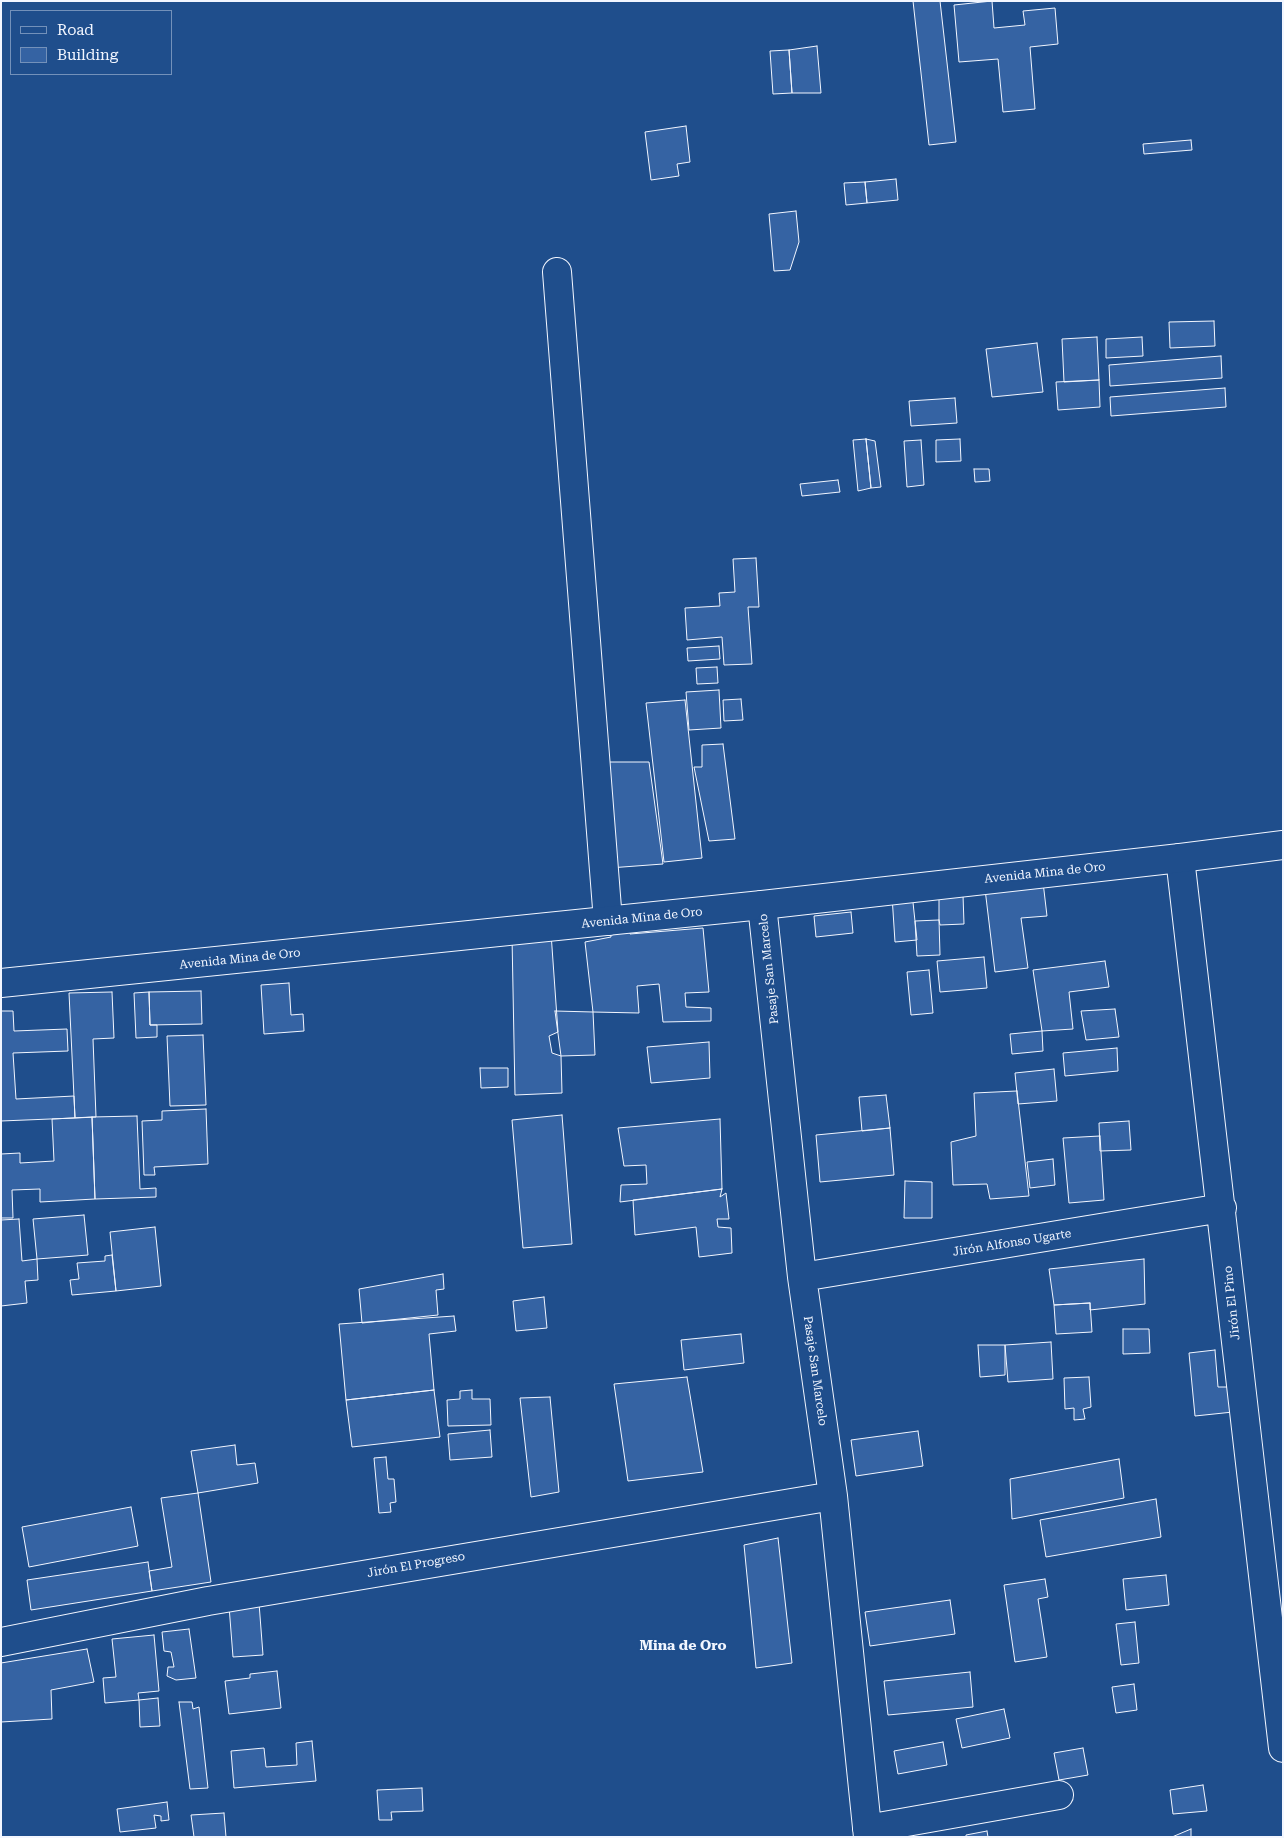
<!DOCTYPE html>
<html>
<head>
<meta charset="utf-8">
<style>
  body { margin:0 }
  #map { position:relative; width:1284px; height:1838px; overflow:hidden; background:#1f4e8c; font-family:"Roboto Serif",serif }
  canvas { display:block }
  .frame { position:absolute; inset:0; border:2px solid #f2f6ff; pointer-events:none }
  .legend { position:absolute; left:10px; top:10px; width:162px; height:65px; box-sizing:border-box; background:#1f4e8c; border:1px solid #7391ba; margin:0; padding:6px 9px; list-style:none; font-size:15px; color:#f2f6ff }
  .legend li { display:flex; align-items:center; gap:10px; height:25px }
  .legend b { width:25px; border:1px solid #7391ba }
</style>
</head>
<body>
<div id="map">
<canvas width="1284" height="1838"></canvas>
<div class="frame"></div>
<ul class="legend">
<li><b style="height:6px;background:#1f4e8c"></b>Road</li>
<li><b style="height:14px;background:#3563a3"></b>Building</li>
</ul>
</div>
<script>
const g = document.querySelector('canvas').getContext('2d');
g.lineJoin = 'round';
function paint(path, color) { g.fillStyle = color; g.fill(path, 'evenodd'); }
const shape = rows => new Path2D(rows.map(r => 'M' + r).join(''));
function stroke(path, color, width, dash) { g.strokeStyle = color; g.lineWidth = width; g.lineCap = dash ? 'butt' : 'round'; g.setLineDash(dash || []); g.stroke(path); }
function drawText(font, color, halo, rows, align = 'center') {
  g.font = font + ' "Roboto Serif",serif'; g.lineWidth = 4; g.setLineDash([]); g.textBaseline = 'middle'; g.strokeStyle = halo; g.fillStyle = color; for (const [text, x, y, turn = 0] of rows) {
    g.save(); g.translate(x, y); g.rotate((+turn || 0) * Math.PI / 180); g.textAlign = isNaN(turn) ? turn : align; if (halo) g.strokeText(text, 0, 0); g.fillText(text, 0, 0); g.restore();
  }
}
const building = shape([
  [913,1,940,1,956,142,929,145,913,1],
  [992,1,994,28,1025,25,1023,11,1055,8,1058,44,1030,47,1035,109,1003,112,998,59,959,62,954,5,992,1],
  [817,46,821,93,792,93,789,50,817,46],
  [789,50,792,93,773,94,770,51,789,50],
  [686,126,690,162,677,164,679,176,651,180,645,132,686,126],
  [1191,140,1192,150,1144,154,1143,144,1191,140],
  [896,179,898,200,867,203,865,182,896,179],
  [865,182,867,203,846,205,844,183,865,182],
  [796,211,799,242,790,270,774,271,769,214,796,211],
  [1214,321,1215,346,1170,348,1169,322,1214,321],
  [1097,337,1099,380,1064,382,1062,339,1097,337],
  [1142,337,1143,356,1106,358,1106,339,1142,337],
  [1037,343,1043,392,992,397,986,349,1037,343],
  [1221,356,1222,378,1110,386,1109,365,1221,356],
  [1099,380,1100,407,1058,410,1056,382,1099,380],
  [1225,388,1226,407,1111,416,1110,397,1225,388],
  [955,398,957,423,911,426,909,401,955,398],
  [866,439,871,488,858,491,853,440,866,439],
  [866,439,875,441,881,487,871,488,866,439],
  [960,439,961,461,936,462,936,440,960,439],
  [921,440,924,485,907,487,904,441,921,440],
  [974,469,989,469,990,481,975,482,974,469],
  [838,480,840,492,802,496,800,484,838,480],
  [756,558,759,607,748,607,752,664,724,665,722,637,687,640,685,608,720,606,719,593,735,592,733,559,756,558],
  [719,646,720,659,688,661,687,648,719,646],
  [717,667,718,683,697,684,696,668,717,667],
  [719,690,721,728,689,730,686,692,719,690],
  [741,699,743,720,724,721,723,700,741,699],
  [685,700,702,858,664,862,646,703,685,700],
  [723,744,735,839,709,841,694,767,702,767,702,745,723,744],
  [597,762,649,762,663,864,609,868,597,762],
  [1043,882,1047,916,1021,918,1028,968,995,972,985,889,1043,882],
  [912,893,917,940,895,942,892,896,912,893],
  [939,895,963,895,964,924,940,925,939,920,939,895],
  [851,912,853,933,816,937,814,916,851,912],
  [939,920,940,955,917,956,915,921,939,920],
  [630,922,630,934,703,928,709,992,685,993,686,1007,711,1008,711,1021,663,1022,659,984,637,986,639,1013,593,1012,585,942,611,937,609,924,630,922],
  [551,933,558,1032,549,1036,552,1053,561,1056,562,1093,515,1095,512,937,551,933],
  [984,957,987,988,940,992,937,961,984,957],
  [1105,961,1109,987,1069,992,1073,1029,1042,1031,1033,970,1105,961],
  [929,970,933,1013,911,1015,907,972,929,970],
  [289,983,291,1015,303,1014,304,1031,264,1034,261,985,289,983],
  [201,991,202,1024,150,1025,149,992,201,991],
  [112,992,114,1038,93,1039,96,1117,75,1118,69,993,112,992],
  [149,992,150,1025,157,1025,157,1037,136,1038,134,993,149,992],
  [1115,1009,1119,1037,1086,1040,1081,1011,1115,1009],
  [1,1011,13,1011,14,1031,67,1029,68,1051,13,1053,16,1099,74,1096,75,1118,1,1121,1,1011],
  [555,1011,593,1012,595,1055,561,1056,555,1011],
  [1042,1031,1043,1051,1012,1054,1010,1034,1042,1031],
  [203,1035,206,1105,170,1106,167,1036,203,1035],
  [709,1042,710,1078,651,1083,647,1047,709,1042],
  [1117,1048,1118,1071,1065,1076,1063,1053,1117,1048],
  [480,1068,508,1068,508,1087,481,1088,480,1068],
  [1054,1069,1057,1101,1018,1104,1015,1073,1054,1069],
  [1017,1091,1029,1196,990,1199,987,1184,953,1185,951,1142,976,1136,974,1093,1017,1091],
  [886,1095,890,1128,862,1131,859,1097,886,1095],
  [206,1109,208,1164,154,1167,155,1175,144,1175,142,1121,162,1120,162,1111,206,1109],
  [562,1115,572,1244,523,1248,512,1120,562,1115],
  [137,1116,140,1189,156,1188,156,1197,95,1199,92,1117,137,1116],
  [92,1117,95,1199,40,1202,40,1189,12,1190,13,1218,1,1218,1,1154,20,1153,20,1163,54,1161,52,1119,92,1117],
  [720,1119,722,1189,620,1202,621,1185,647,1184,646,1165,624,1166,618,1128,720,1119],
  [1129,1121,1131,1150,1100,1151,1099,1123,1129,1121],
  [890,1128,894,1175,820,1182,816,1135,890,1128],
  [1100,1136,1104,1200,1069,1203,1063,1138,1100,1136],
  [1053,1159,1055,1185,1030,1188,1027,1162,1053,1159],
  [905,1181,932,1182,932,1218,904,1218,905,1181],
  [722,1189,720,1197,726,1193,729,1219,717,1219,718,1227,731,1228,732,1253,699,1257,696,1227,635,1235,633,1200,722,1189],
  [84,1215,88,1255,37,1259,33,1219,84,1215],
  [19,1219,22,1261,37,1259,38,1280,25,1281,27,1303,1,1306,1,1220,19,1219],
  [155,1227,161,1286,116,1291,110,1232,155,1227],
  [112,1255,116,1291,72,1295,70,1280,79,1279,77,1263,105,1261,105,1256,112,1255],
  [1144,1259,1145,1304,1090,1310,1090,1303,1054,1305,1049,1269,1144,1259],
  [443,1274,444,1289,436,1290,438,1315,362,1323,359,1289,443,1274],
  [544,1297,547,1328,516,1331,513,1301,544,1297],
  [1090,1303,1092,1332,1056,1334,1054,1305,1090,1303],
  [454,1316,456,1331,429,1334,434,1390,346,1400,339,1324,454,1316],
  [1123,1329,1149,1329,1150,1353,1123,1354,1123,1329],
  [741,1334,744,1363,684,1370,681,1340,741,1334],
  [1051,1342,1053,1379,1008,1382,1005,1345,1051,1342],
  [978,1345,1005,1345,1005,1375,980,1377,978,1345],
  [1215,1350,1218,1387,1230,1387,1233,1412,1195,1416,1189,1353,1215,1350],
  [687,1377,703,1472,628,1481,614,1384,687,1377],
  [1089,1377,1091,1407,1083,1409,1085,1419,1074,1420,1074,1408,1065,1409,1064,1378,1089,1377],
  [434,1390,440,1437,352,1447,346,1400,434,1390],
  [472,1390,472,1399,490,1399,491,1425,448,1426,447,1400,460,1399,460,1391,472,1390],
  [550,1397,559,1492,531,1497,520,1398,550,1397],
  [490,1430,492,1457,450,1460,448,1434,490,1430],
  [918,1431,923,1466,856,1476,851,1440,918,1431],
  [235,1445,237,1465,255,1463,258,1483,198,1493,191,1451,235,1445],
  [386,1457,388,1479,394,1479,396,1502,390,1503,391,1512,379,1513,374,1458,386,1457],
  [1119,1459,1124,1498,1012,1519,1010,1479,1119,1459],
  [198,1493,211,1582,152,1591,149,1571,172,1567,161,1498,198,1493],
  [1156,1499,1161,1537,1046,1557,1040,1520,1156,1499],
  [131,1507,138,1546,29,1567,22,1527,131,1507],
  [778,1538,792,1663,756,1668,744,1545,778,1538],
  [148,1562,152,1591,31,1610,27,1580,148,1562],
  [1166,1575,1169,1605,1126,1610,1123,1579,1166,1575],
  [1045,1579,1048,1597,1038,1599,1047,1657,1015,1662,1004,1585,1045,1579],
  [950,1600,955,1634,870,1646,865,1612,950,1600],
  [259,1603,263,1655,233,1657,229,1606,259,1603],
  [1135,1622,1139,1663,1121,1665,1116,1624,1135,1622],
  [189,1629,196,1678,176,1680,167,1676,168,1667,174,1667,171,1652,164,1651,162,1632,189,1629],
  [154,1635,159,1691,138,1693,139,1700,105,1703,103,1678,116,1677,112,1639,154,1635],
  [87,1649,94,1682,51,1690,52,1719,1,1722,1,1663,87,1649],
  [277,1671,281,1708,229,1714,225,1681,250,1678,250,1674,277,1671],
  [970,1672,973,1707,888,1715,884,1681,970,1672],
  [1134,1684,1137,1710,1116,1713,1112,1687,1134,1684],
  [158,1698,160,1726,140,1727,139,1700,158,1698],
  [179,1702,192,1702,193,1709,199,1707,208,1788,190,1789,179,1702],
  [1004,1709,1010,1738,962,1748,956,1719,1004,1709],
  [312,1741,316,1781,234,1788,231,1751,264,1748,266,1767,297,1765,296,1743,312,1741],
  [943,1742,947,1765,898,1774,894,1751,943,1742],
  [1083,1748,1088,1775,1059,1780,1054,1753,1083,1748],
  [1203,1785,1207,1811,1173,1814,1170,1790,1203,1785],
  [422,1788,423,1811,391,1812,392,1820,379,1820,377,1790,422,1788],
  [167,1802,169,1820,161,1821,161,1816,154,1815,156,1828,120,1832,117,1809,167,1802],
  [224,1813,226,1837,194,1837,191,1815,224,1813],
  [1191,1829,1191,1837,1172,1837,1191,1829],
  [987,1831,988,1837,966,1837,966,1835,987,1831]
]);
paint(building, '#3563a3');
stroke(building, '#f2f6ff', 1);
const street = shape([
  [557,272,608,921],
  [1180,858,1283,1748],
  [762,905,802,1277,833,1496,868,1837],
  [802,1277,1222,1208],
  [1,1642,208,1601,833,1496],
  [867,1829,1059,1795]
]);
const secondary = shape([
  [1,983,762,905,1180,858,1283,845]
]);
stroke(street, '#f2f6ff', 30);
stroke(secondary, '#f2f6ff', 30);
stroke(street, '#1f4e8c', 28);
stroke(secondary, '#1f4e8c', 28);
drawText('12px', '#f2f6ff', '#1f4e8c', [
  ["Avenida Mina de Oro",1045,873,-6],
  ["Avenida Mina de Oro",642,918,-6],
  ["Avenida Mina de Oro",240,959,-6],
  ["Pasaje San Marcelo",769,969,-96],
  ["Jirón Alfonso Ugarte",1012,1243,-9],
  ["Jirón El Pino",1232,1303,-96],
  ["Pasaje San Marcelo",815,1371,82],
  ["Jirón El Progreso",416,1565,-10]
]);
drawText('bold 14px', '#f2f6ff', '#1f4e8c', [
  ["Mina de Oro",683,1646]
]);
</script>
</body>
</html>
